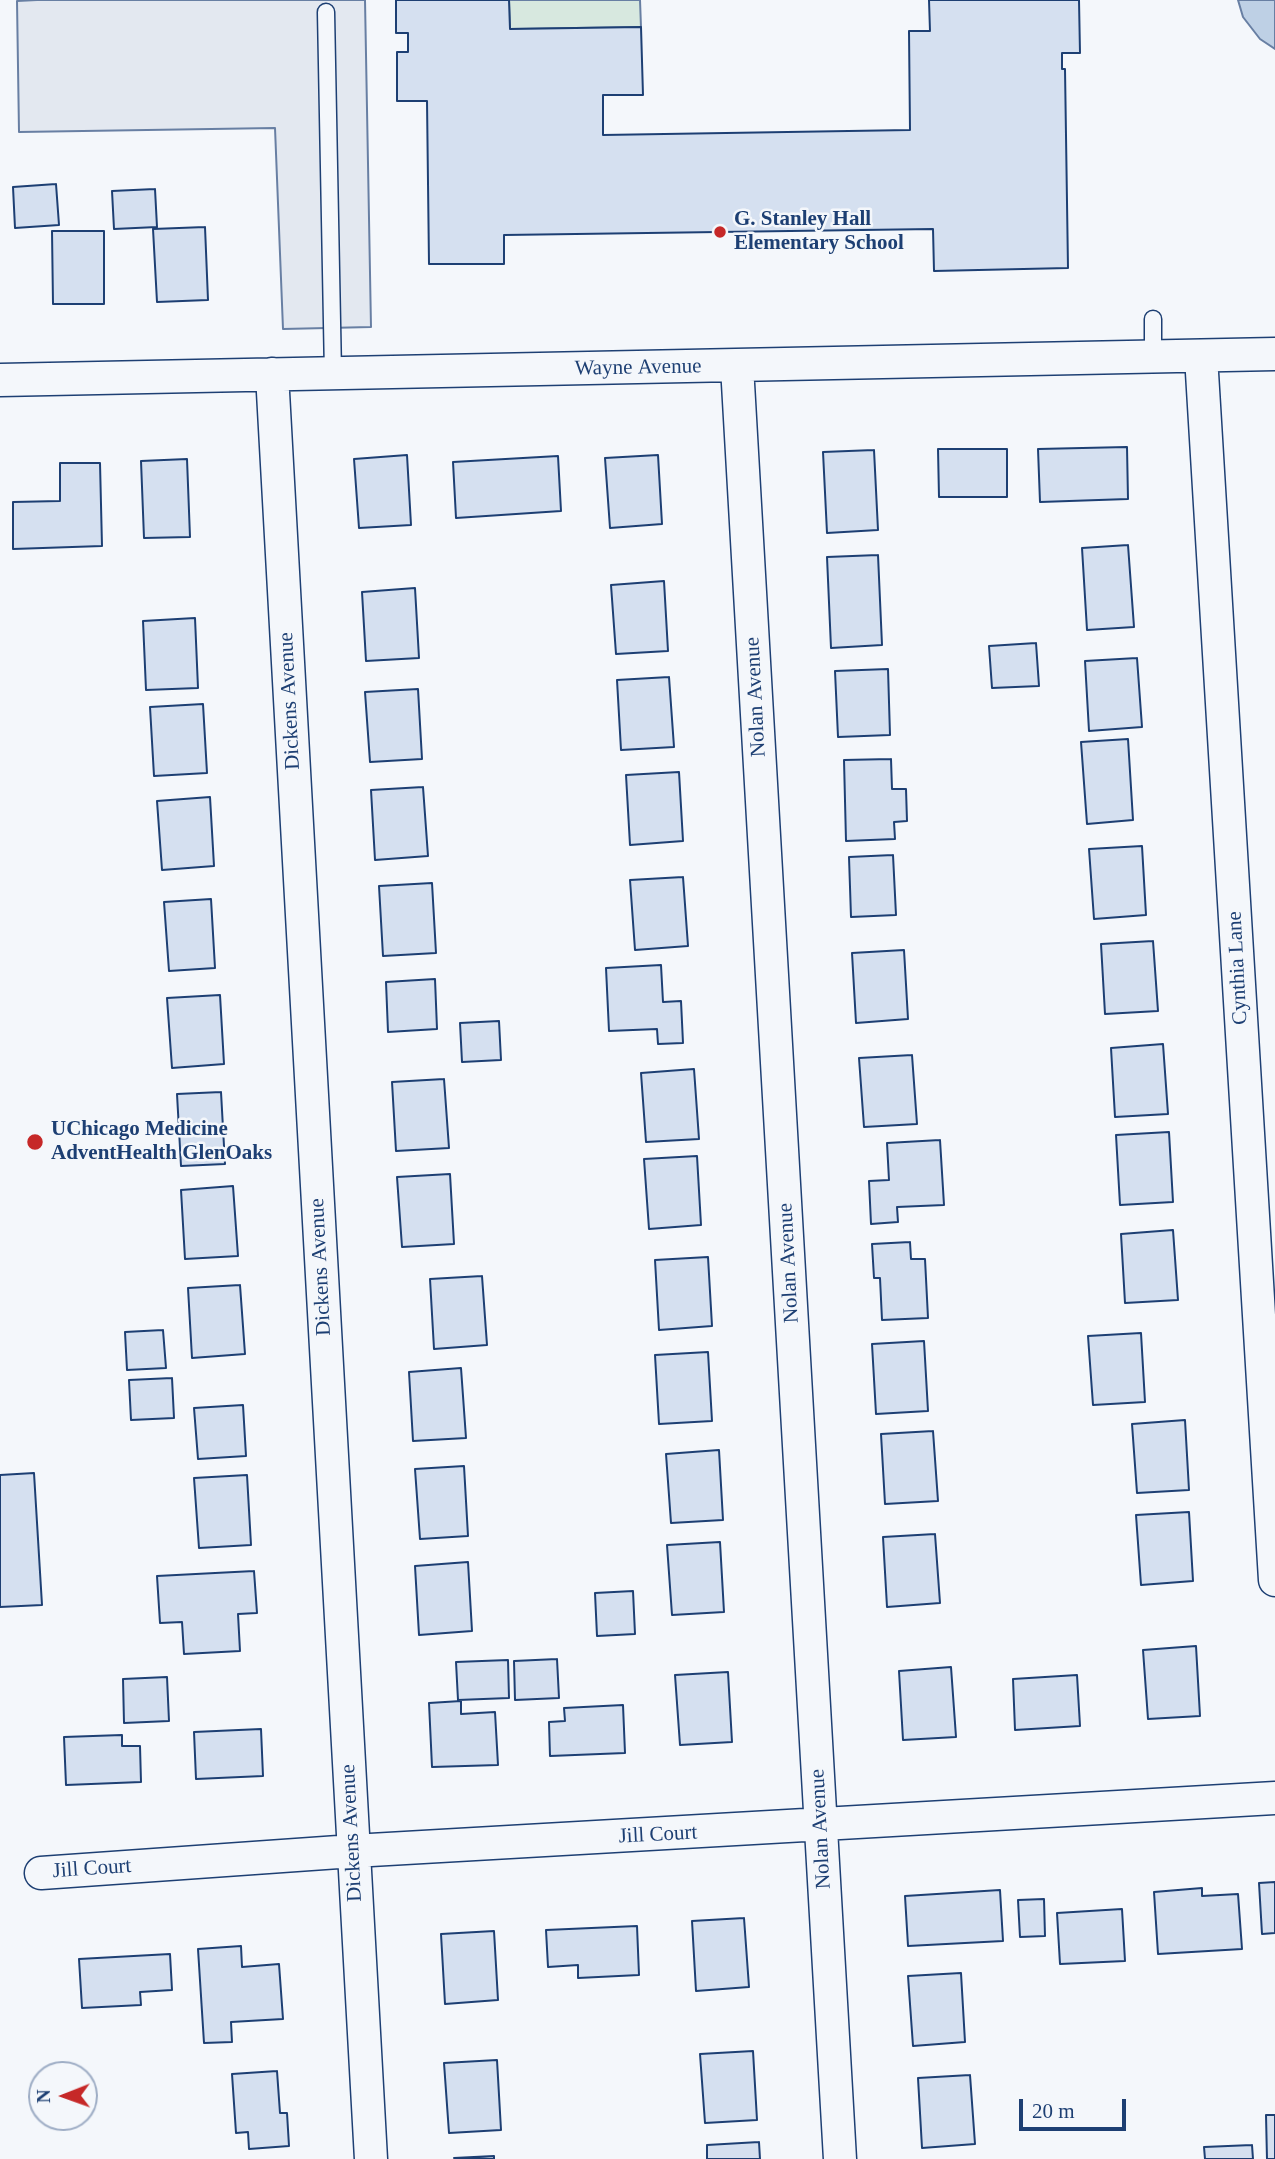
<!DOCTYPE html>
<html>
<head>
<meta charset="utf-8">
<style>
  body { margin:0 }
  #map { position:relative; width:1275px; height:2159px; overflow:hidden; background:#f4f7fb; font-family:Georgia,serif }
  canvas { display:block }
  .north { position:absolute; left:28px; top:2061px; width:70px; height:70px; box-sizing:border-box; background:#f4f7fb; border:2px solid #9eadc5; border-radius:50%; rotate:269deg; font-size:19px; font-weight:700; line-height:28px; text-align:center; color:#1d3f73 }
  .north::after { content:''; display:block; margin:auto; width:24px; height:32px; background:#c62828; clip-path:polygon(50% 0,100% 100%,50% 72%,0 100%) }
  .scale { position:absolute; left:1019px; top:2099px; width:107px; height:32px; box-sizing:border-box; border:4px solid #1d3f73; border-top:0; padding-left:9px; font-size:21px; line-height:24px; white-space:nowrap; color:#1d3f73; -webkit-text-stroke:5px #f4f7fb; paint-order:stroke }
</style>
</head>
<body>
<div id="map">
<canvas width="1275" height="2159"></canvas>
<div class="north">N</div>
<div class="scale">20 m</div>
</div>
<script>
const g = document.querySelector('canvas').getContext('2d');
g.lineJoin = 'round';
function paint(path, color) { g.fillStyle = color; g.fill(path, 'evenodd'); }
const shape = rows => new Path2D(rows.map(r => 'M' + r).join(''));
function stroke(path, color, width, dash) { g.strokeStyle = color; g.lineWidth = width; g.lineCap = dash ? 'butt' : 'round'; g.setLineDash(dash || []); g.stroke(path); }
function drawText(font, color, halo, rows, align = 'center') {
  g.font = font + ' Georgia,serif'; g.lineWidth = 5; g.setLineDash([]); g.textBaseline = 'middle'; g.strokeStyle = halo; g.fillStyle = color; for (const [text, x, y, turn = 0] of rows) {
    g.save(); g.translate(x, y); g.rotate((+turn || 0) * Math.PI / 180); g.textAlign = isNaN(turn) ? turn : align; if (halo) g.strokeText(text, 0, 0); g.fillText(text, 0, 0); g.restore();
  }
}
const green = shape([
  [509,0,640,0,641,27,510,29,509,0]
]);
paint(green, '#d7e8df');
stroke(green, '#687fa3', 2);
const parking = shape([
  [37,0,365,0,371,327,283,329,275,128,19,132,17,1,37,0]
]);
paint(parking, '#e3e8f0');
stroke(parking, '#687fa3', 2);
const water = shape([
  [1238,0,1275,0,1275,49,1260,39,1243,17,1238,0]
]);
paint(water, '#bed0e5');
stroke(water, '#687fa3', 2);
const building = shape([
  [396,0,509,0,510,29,641,27,643,95,603,95,603,135,910,130,909,31,930,31,929,0,1079,0,1080,53,1062,53,1062,69,1065,69,1068,268,934,271,933,229,504,235,504,264,429,264,427,101,397,101,397,52,408,52,408,33,396,33,396,0],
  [56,184,59,225,15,228,13,187,56,184],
  [155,189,157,227,114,229,112,191,155,189],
  [205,227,208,300,157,302,153,229,205,227],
  [52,231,104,231,104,304,53,304,52,231],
  [1127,447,1128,499,1040,502,1038,449,1127,447],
  [938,449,1007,449,1007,497,939,497,938,449],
  [874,450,878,530,827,533,823,452,874,450],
  [407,455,411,525,359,528,354,459,407,455],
  [658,455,662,524,610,528,605,458,658,455],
  [558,456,561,511,456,518,453,462,558,456],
  [187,459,190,537,144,538,141,461,187,459],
  [60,463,100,463,102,546,13,549,13,502,60,501,60,463],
  [1128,545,1134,627,1087,630,1082,548,1128,545],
  [878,555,882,645,831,648,827,557,878,555],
  [664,581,668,651,616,654,611,585,664,581],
  [415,588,419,658,366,661,362,592,415,588],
  [195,618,198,688,146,690,143,621,195,618],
  [1036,643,1039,686,992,688,989,646,1036,643],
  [1137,658,1142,727,1089,731,1085,661,1137,658],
  [888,669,890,735,838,737,835,671,888,669],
  [669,677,674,747,621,750,617,680,669,677],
  [418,689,422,759,370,762,365,692,418,689],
  [203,704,207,773,154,776,150,707,203,704],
  [1128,739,1133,820,1087,824,1081,742,1128,739],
  [891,759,892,789,906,789,907,821,894,822,895,839,846,841,844,760,891,759],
  [679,772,683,841,630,845,626,775,679,772],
  [423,787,428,856,375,860,371,790,423,787],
  [210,797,214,866,162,870,157,801,210,797],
  [1142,846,1146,915,1094,919,1089,849,1142,846],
  [893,855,896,915,851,917,849,857,893,855],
  [683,877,688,946,635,950,630,880,683,877],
  [432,883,436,953,383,956,379,886,432,883],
  [211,899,215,968,169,971,164,902,211,899],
  [1153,941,1158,1011,1105,1014,1101,944,1153,941],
  [904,950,908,1019,856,1023,852,953,904,950],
  [661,965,663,1002,681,1001,683,1043,658,1044,657,1029,609,1031,606,968,661,965],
  [435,979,437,1029,388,1032,386,982,435,979],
  [220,995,224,1064,172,1068,167,998,220,995],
  [499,1021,501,1060,462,1062,460,1023,499,1021],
  [1163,1044,1168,1114,1115,1117,1111,1048,1163,1044],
  [912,1055,917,1124,864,1127,859,1058,912,1055],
  [694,1069,699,1139,646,1142,641,1073,694,1069],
  [444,1079,449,1148,396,1151,392,1082,444,1079],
  [221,1092,225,1164,181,1166,177,1094,221,1092],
  [1169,1132,1173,1202,1120,1205,1116,1135,1169,1132],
  [940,1140,944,1205,897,1207,898,1222,871,1224,869,1181,889,1180,887,1143,940,1140],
  [697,1156,701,1225,649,1229,644,1159,697,1156],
  [450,1174,454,1244,402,1247,397,1177,450,1174],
  [233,1186,238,1256,185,1259,181,1190,233,1186],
  [1173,1230,1178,1300,1125,1303,1121,1234,1173,1230],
  [910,1242,911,1259,925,1259,928,1318,882,1320,880,1278,874,1278,872,1244,910,1242],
  [708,1257,712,1326,659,1330,655,1260,708,1257],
  [482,1276,487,1345,434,1349,430,1279,482,1276],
  [240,1285,245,1354,192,1358,188,1288,240,1285],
  [163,1330,166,1368,127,1370,125,1332,163,1330],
  [1141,1333,1145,1402,1093,1405,1088,1336,1141,1333],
  [924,1341,928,1411,876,1414,872,1344,924,1341],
  [708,1352,712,1421,659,1424,655,1355,708,1352],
  [461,1368,466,1438,413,1441,409,1372,461,1368],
  [172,1378,174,1418,131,1420,129,1380,172,1378],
  [243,1405,246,1456,198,1459,194,1408,243,1405],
  [1185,1420,1189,1490,1137,1493,1132,1424,1185,1420],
  [933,1431,938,1501,885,1504,881,1434,933,1431],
  [719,1450,723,1520,671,1523,666,1454,719,1450],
  [464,1466,468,1536,420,1539,415,1469,464,1466],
  [34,1473,42,1605,0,1607,0,1475,34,1473],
  [247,1475,251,1545,199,1548,194,1478,247,1475],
  [1189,1512,1193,1581,1141,1585,1136,1515,1189,1512],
  [935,1534,940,1603,887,1607,883,1537,935,1534],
  [720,1542,724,1612,672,1615,667,1545,720,1542],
  [468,1562,472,1631,419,1635,415,1566,468,1562],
  [254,1571,257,1613,238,1614,240,1651,184,1654,182,1622,160,1623,157,1576,254,1571],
  [633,1591,635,1634,597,1636,595,1593,633,1591],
  [1196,1646,1200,1716,1148,1719,1143,1650,1196,1646],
  [557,1659,559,1698,515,1700,514,1661,557,1659],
  [508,1660,509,1698,458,1700,456,1662,508,1660],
  [951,1667,956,1737,903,1740,899,1671,951,1667],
  [728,1672,732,1742,680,1745,675,1675,728,1672],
  [1077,1675,1080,1726,1015,1730,1013,1679,1077,1675],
  [167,1677,169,1721,124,1723,123,1679,167,1677],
  [461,1701,461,1714,495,1712,498,1765,432,1767,429,1703,461,1701],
  [623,1705,625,1753,550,1756,549,1722,565,1721,564,1708,623,1705],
  [261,1729,263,1776,196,1779,194,1732,261,1729],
  [122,1735,122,1746,140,1746,141,1782,66,1785,64,1737,122,1735],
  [1275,1882,1275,1933,1262,1934,1259,1883,1275,1882],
  [1202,1888,1202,1896,1238,1894,1242,1949,1158,1954,1154,1892,1202,1888],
  [1000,1890,1003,1941,908,1946,905,1896,1000,1890],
  [1044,1899,1045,1936,1020,1937,1018,1900,1044,1899],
  [1122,1909,1125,1961,1060,1964,1057,1913,1122,1909],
  [744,1918,749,1987,696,1991,692,1921,744,1918],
  [637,1926,639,1975,578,1978,578,1965,548,1967,546,1930,637,1926],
  [494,1931,498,2000,445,2004,441,1934,494,1931],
  [241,1946,242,1967,279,1964,283,2019,231,2022,232,2042,204,2043,198,1949,241,1946],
  [170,1954,172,1990,140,1992,141,2005,82,2008,79,1959,170,1954],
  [961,1973,965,2042,913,2046,908,1976,961,1973],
  [753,2051,757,2120,705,2123,700,2054,753,2051],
  [497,2060,501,2130,449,2133,444,2063,497,2060],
  [277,2071,280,2113,287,2113,289,2146,249,2149,248,2132,236,2133,232,2074,277,2071],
  [970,2075,975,2144,922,2148,918,2078,970,2075],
  [1266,2115,1275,2115,1275,2159,1267,2159,1266,2115],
  [759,2142,760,2159,707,2159,707,2145,759,2142],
  [1252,2145,1253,2159,1205,2159,1204,2147,1252,2145],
  [494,2156,494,2159,454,2158,494,2156]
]);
paint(building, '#d5e0f0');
stroke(building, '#1d3f73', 2);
const service = shape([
  [326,12,333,374],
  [1153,319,1153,357]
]);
const minor = shape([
  [1201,356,1275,1580],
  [737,366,840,2159],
  [272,374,371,2159],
  [0,380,1275,354],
  [41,1873,353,1851,1275,1798]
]);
stroke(service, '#1d3f73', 19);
stroke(minor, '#1d3f73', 35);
stroke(service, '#f4f7fb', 16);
stroke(minor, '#f4f7fb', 32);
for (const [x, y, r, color] of [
  [720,232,7,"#c62828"],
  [35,1142,9,"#c62828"]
]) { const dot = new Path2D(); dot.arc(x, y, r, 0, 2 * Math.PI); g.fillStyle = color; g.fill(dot); stroke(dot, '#f4f7fb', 2.5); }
drawText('bold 21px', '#1d3f73', '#f4f7fb', [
  ["G. Stanley Hall",734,220],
  ["Elementary School",734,244],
  ["UChicago Medicine",51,1130],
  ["AdventHealth GlenOaks",51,1154]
], 'left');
drawText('21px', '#1d3f73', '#f4f7fb', [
  ["Wayne Avenue",638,368,-1],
  ["Nolan Avenue",756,697,-93],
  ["Dickens Avenue",290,701,-93],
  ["Cynthia Lane",1238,968,-93],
  ["Nolan Avenue",789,1263,-93],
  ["Dickens Avenue",321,1267,-93],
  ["Nolan Avenue",821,1829,-93],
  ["Dickens Avenue",352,1833,-93],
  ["Jill Court",658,1835,-3],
  ["Jill Court",92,1869,-4]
]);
</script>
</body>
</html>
